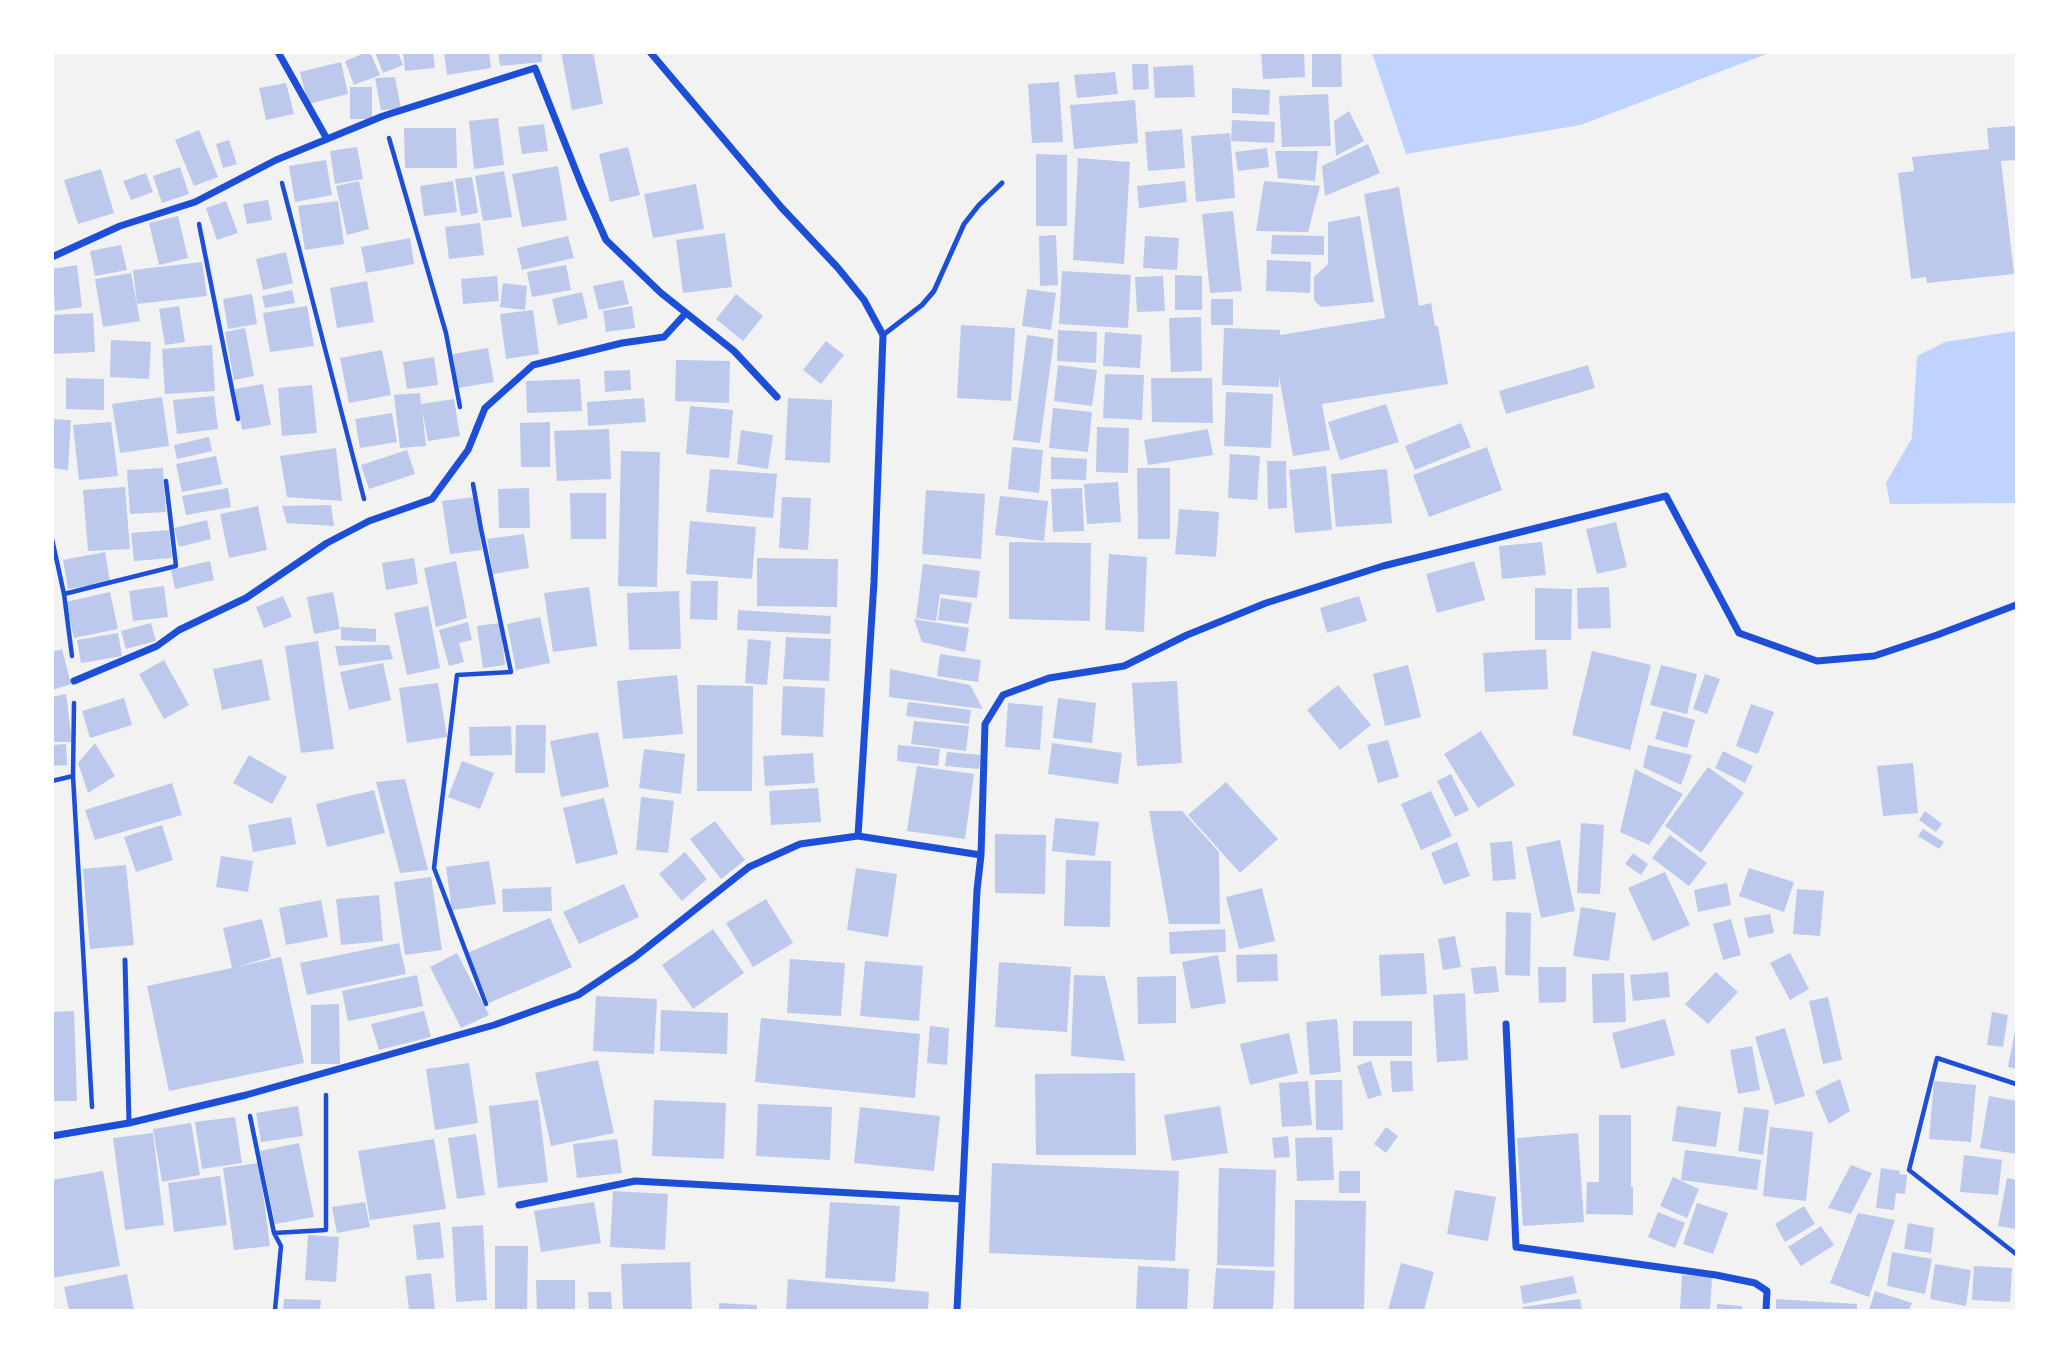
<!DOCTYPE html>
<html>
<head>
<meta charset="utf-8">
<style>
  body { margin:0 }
  #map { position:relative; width:2069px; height:1363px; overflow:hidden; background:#f2f2f2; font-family:"Noto Sans",sans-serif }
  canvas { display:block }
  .frame { position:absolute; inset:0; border:54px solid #fff; pointer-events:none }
</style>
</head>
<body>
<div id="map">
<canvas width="2069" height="1363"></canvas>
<div class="frame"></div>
</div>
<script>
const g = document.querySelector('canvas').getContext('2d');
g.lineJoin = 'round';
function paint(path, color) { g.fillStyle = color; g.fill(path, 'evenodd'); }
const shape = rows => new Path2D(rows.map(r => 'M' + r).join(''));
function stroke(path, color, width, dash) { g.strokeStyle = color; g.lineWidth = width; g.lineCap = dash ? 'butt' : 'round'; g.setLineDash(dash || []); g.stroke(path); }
paint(shape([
  [1372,53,1372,52,1769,53,1581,125,1406,154],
  [2016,331,2016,503,1890,504,1886,483,1912,438,1917,356,1945,342]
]), '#bfd3fe');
paint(shape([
  [367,52,370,52,380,75,354,85,345,61],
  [375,52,398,52,403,65,383,73],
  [403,52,433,52,435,68,405,71],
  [444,52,489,52,491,68,447,75],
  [498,52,542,52,542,62,500,66],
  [561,52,593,52,603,104,572,110],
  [1261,52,1304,52,1305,77,1263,79],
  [1312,52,1341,52,1342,87,1312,87],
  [341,62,348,94,308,104,300,72],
  [1132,64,1148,64,1149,89,1133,90],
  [1193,65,1195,97,1155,98,1153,67],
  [1115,72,1118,94,1077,98,1074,75],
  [395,77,401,109,381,110,375,78],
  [1059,82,1063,142,1032,143,1028,84],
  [286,83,294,114,266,120,259,88],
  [350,87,372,87,372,119,350,119],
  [1232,88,1270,90,1269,115,1232,113],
  [1328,94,1331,146,1282,147,1279,96],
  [1135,100,1138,143,1074,149,1070,105],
  [1349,111,1364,141,1336,156,1334,121],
  [498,118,504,165,474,169,469,121],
  [1232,120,1275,122,1274,143,1231,141],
  [544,124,548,151,522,154,518,127],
  [2016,126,2016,160,2001,161,2014,274,1927,283,1926,277,1911,279,1898,173,1914,171,1912,157,1989,149,1987,128],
  [404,128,456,128,457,168,405,168],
  [1182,129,1185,168,1148,171,1145,132],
  [199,130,218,177,194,186,175,140],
  [1230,133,1235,198,1196,202,1191,136],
  [229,140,237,164,223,168,216,144],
  [1368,144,1380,173,1325,196,1322,166],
  [357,147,363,179,335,184,330,151],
  [628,147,640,195,610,202,599,154],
  [1267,148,1269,167,1238,171,1235,152],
  [1275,151,1318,151,1315,181,1278,178],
  [1036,154,1067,155,1067,226,1036,226],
  [1078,158,1130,162,1124,264,1073,260],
  [326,160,332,195,295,202,289,166],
  [558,166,567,220,522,227,512,174],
  [180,167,189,194,162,203,153,176],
  [101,169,114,213,78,224,64,180],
  [504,171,512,217,483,221,475,176],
  [146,173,153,192,131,200,123,181],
  [472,177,478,213,461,216,455,179],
  [359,181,369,229,347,235,336,186],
  [453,181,457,212,424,216,420,186],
  [1185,181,1187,202,1139,208,1137,186],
  [1264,181,1320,186,1308,232,1256,231],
  [696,184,704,229,653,238,644,194],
  [1399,187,1419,306,1431,303,1435,326,1438,326,1448,384,1322,404,1330,450,1293,456,1279,376,1279,387,1222,385,1224,328,1280,330,1280,335,1385,318,1364,194],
  [268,200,272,220,247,224,243,204],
  [226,201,238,233,217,240,206,208],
  [338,201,344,244,305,250,298,206],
  [1233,211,1242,291,1210,293,1202,214],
  [178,216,188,258,159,265,149,223],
  [1360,216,1374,302,1321,307,1314,300,1314,277,1328,264,1328,222],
  [480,223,484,255,449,259,445,227],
  [725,233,732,287,683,293,676,240],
  [1056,235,1058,285,1040,286,1039,236],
  [1272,235,1324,236,1324,255,1271,254],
  [568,236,574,258,522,270,517,248],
  [1145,236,1179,238,1177,270,1143,268],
  [410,238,414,264,366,273,361,247],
  [121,245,127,270,95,276,90,251],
  [286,252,293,283,263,290,256,259],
  [1267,260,1311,262,1310,293,1266,291],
  [202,262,207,296,137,304,133,270],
  [77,265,82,307,55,311,52,269],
  [566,265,571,290,532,297,527,272],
  [1062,271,1131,275,1128,328,1059,324],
  [131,273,140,321,103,327,95,279],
  [1175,275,1202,276,1202,310,1175,310],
  [497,276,499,301,463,304,461,279],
  [1163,276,1165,311,1137,312,1135,277],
  [623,280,629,304,599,310,593,286],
  [367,281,374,322,337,328,330,288],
  [503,283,527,286,525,310,500,307],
  [1027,289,1056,293,1051,330,1022,326],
  [292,290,295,303,265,308,262,296],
  [582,292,588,318,558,325,552,299],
  [252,294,257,324,228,329,223,299],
  [736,294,763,316,743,341,716,319],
  [1211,299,1233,299,1233,325,1211,325],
  [179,306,185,342,165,345,159,309],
  [307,306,314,346,270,352,263,313],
  [632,306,635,328,606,332,603,311],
  [533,310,539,354,506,359,500,314],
  [93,313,95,352,52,354,52,315],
  [1201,317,1202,371,1171,372,1169,318],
  [961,325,1015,328,1011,401,957,398],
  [245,328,254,376,234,380,225,332],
  [1058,330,1097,332,1096,363,1057,361],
  [1105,332,1142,335,1140,368,1103,366],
  [1027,335,1054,339,1040,443,1013,440],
  [111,340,151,342,149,379,110,377],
  [826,341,844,355,821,384,803,370],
  [212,345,215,391,165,394,162,349],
  [488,348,494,382,458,388,453,354],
  [382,350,391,395,349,403,340,358],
  [434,357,438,385,407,389,403,362],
  [676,360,730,361,729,403,675,401],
  [1058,365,1097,370,1092,406,1054,401],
  [1588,365,1595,388,1506,414,1499,391],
  [630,370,631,390,605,392,604,371],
  [1105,374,1144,375,1142,420,1103,418],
  [66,378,104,379,104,410,66,409],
  [1151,378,1212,378,1213,423,1152,422],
  [580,379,582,411,527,413,526,381],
  [263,384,271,425,242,430,235,389],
  [312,385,317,433,282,436,278,388],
  [1226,392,1273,394,1271,448,1224,446],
  [420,393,421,404,454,399,460,436,428,441,422,409,426,446,400,448,394,395],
  [214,396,218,429,177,434,173,400],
  [162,397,169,446,120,453,112,404],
  [644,398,646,422,588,426,587,402],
  [788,398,832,400,830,463,785,460],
  [1386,404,1399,442,1340,460,1328,422],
  [690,406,733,410,729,458,686,454],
  [1053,408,1092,412,1088,452,1049,448],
  [392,413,397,442,360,448,355,419],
  [52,419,71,420,68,470,52,468],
  [111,422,118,476,79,480,73,425],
  [550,422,550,467,521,467,520,423],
  [1461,423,1471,447,1415,470,1405,446],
  [1097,427,1129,428,1128,473,1096,472],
  [609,429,611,479,557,481,554,431],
  [1208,429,1213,455,1148,465,1144,440],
  [741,430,773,435,768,469,737,464],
  [209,437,212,451,177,459,174,445],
  [1012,447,1043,450,1039,493,1008,489],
  [1487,447,1502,490,1429,517,1413,475],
  [336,448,342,501,287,497,280,456],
  [407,450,415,474,369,489,361,465],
  [621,451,660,452,657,587,618,586],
  [1230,454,1260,456,1257,500,1228,498],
  [216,456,222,484,182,492,176,464],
  [1051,457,1087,459,1086,480,1051,479],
  [1267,461,1286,461,1287,508,1268,509],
  [1326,466,1332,530,1295,533,1289,470],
  [163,468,166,512,130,514,127,470],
  [1137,468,1170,468,1170,539,1138,539],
  [710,469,777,474,773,518,706,512],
  [1387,469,1392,523,1336,527,1331,474],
  [1118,482,1121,522,1087,524,1084,484],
  [125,487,130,549,88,551,83,490],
  [228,488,231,507,186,515,182,496],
  [529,488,530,528,499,528,498,489],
  [1082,488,1084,531,1053,532,1051,489],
  [926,490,985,494,981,559,922,554],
  [570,493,606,493,606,539,571,539],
  [1000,496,1048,501,1044,541,995,535],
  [474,497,482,550,450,554,442,501],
  [782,497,811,498,808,550,779,548],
  [331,505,334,526,287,523,282,506],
  [258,506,267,550,229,558,220,514],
  [1179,509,1219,512,1216,557,1175,554],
  [207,520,211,539,179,547,174,528],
  [690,521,756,527,752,579,686,574],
  [1616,522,1627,567,1597,574,1586,529],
  [169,530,172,558,134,561,131,533],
  [524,534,529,568,493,574,487,539],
  [1009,542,1091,543,1090,621,1009,619],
  [1542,542,1546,575,1502,579,1499,546],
  [105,552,110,582,68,589,63,560],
  [1109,554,1147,557,1144,632,1105,630],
  [414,558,418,584,386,590,382,563],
  [757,558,838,559,837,607,757,606],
  [210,561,214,580,175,589,171,570],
  [456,561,467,618,436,627,424,568],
  [1474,561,1485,600,1437,613,1426,574],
  [923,564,980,571,977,598,940,594,936,621,916,618],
  [691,581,718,581,717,620,690,619],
  [164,586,168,617,133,621,129,591],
  [589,587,597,646,553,652,544,593],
  [1609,587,1611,628,1578,629,1577,588],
  [1535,588,1572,589,1571,640,1535,640],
  [679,591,681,649,629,650,627,593],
  [110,592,118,629,74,638,66,602],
  [333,592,340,629,314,634,307,597],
  [283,596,292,617,264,628,256,607],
  [1359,596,1367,621,1327,633,1320,608],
  [941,598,972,603,968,624,938,620],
  [428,606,440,668,407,675,394,613],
  [738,610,831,616,830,634,737,630],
  [540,617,550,663,516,670,507,624],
  [914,619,969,628,965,652,922,642],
  [468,622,472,640,459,643,464,662,449,666,439,630],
  [151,623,156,641,126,649,121,631],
  [500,623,505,665,483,668,477,626],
  [341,627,376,629,376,642,341,640],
  [118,633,122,656,81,663,77,640],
  [786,637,831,639,829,681,783,679],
  [748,639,771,641,767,685,745,683],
  [318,641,334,749,301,753,285,646],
  [389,645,393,659,339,666,335,646],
  [62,649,71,684,52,690,52,652],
  [1546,649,1548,689,1485,692,1483,653],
  [1592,651,1651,665,1630,750,1572,735],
  [940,654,981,660,978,682,937,676],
  [262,659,270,700,222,710,213,669],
  [164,660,189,705,164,719,139,674],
  [383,663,391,700,349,710,340,672],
  [1408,665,1421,717,1385,726,1373,674],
  [1661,665,1697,674,1687,714,1650,705],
  [890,669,970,685,983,709,889,697],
  [1705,674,1720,679,1707,714,1693,709],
  [677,675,683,734,623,739,617,681],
  [1177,681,1182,763,1137,766,1132,683],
  [438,683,447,737,407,743,399,688],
  [697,685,753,686,752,791,697,791],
  [1338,685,1371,725,1340,750,1307,710],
  [783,686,825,688,823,737,781,735],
  [66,694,72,742,52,742,52,697],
  [124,698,132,725,90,738,82,711],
  [1058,698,1096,703,1092,743,1053,738],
  [908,702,971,710,969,724,906,716],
  [1008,703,1043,706,1040,750,1005,747],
  [1751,704,1774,712,1758,754,1736,746],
  [1663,711,1695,720,1687,748,1655,739],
  [914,721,969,726,966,751,911,744],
  [516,725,546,725,545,773,515,773],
  [511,726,512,755,470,756,469,727],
  [1481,731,1515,785,1478,808,1444,754],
  [598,732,609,787,561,797,550,741],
  [1388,740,1399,777,1378,783,1367,745],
  [95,743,115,776,88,793,78,763],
  [1052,743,1122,753,1118,784,1048,774],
  [66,744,67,765,52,766,52,745],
  [898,745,940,749,938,766,897,761],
  [1648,745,1692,755,1681,785,1643,767],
  [644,749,685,754,681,794,639,788],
  [1723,751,1753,766,1745,783,1715,768],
  [947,752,981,755,979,769,945,766],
  [813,753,815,783,765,786,763,756],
  [249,755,287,777,272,804,233,783],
  [462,761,494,773,480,809,448,797],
  [1913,763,1918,813,1883,816,1877,766],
  [917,766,974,774,965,839,907,831],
  [1708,767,1744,793,1701,853,1665,826],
  [1635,769,1683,794,1649,845,1620,832],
  [1451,774,1469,810,1455,817,1437,781],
  [405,779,428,870,400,873,376,782],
  [1226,782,1278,839,1240,873,1188,815],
  [172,783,182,815,95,840,85,810],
  [818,788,821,822,771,825,769,791],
  [374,790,385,833,327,847,316,804],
  [1431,791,1452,836,1421,850,1401,804],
  [641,797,674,801,668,853,636,850],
  [604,798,618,854,576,864,563,808],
  [1149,811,1182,811,1219,852,1220,924,1169,924],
  [1925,811,1942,824,1936,832,1919,820],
  [291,817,296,844,253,852,248,825],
  [1055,818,1099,822,1095,856,1052,851],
  [715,821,745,860,721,879,690,839],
  [1581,823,1604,825,1600,894,1577,893],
  [162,825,173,860,136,872,124,837],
  [1923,829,1944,842,1939,849,1918,836],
  [995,834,1046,835,1045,894,995,893],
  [1670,835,1707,863,1689,886,1652,858],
  [1560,840,1575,911,1541,918,1526,847],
  [1512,841,1516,879,1493,881,1490,843],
  [1457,842,1470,876,1444,885,1431,853],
  [685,852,707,879,682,901,659,874],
  [1633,853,1648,864,1641,875,1625,864],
  [221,856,253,861,248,892,216,887],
  [1066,860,1111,861,1110,927,1064,926],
  [489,861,496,904,452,910,446,867],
  [126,865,134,945,90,949,83,869],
  [856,868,897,874,888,937,847,930],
  [1749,868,1794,882,1784,912,1739,896],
  [1665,872,1690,925,1653,941,1628,888],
  [431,877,442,950,405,955,394,882],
  [1727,883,1731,905,1698,912,1694,890],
  [624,884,639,917,579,944,563,912],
  [551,887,552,911,503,912,502,889],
  [1262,888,1275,941,1239,949,1226,897],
  [1797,889,1824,891,1820,936,1793,934],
  [379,895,383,941,341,945,336,899],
  [766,899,793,943,753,967,726,923],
  [321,900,328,937,286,945,279,908],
  [1581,907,1616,913,1609,961,1573,956],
  [1506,912,1531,913,1530,976,1505,975],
  [1770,914,1774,933,1748,938,1744,918],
  [550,918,572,967,489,1003,467,953],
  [262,919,271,957,236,967,281,957,304,1063,169,1091,147,986,232,968,223,928],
  [1731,919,1741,955,1723,960,1713,924],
  [713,929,744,973,693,1009,662,965],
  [1225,929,1226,952,1170,954,1169,932],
  [1455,936,1461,967,1443,970,1438,939],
  [399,943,406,974,307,995,300,963],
  [457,953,489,1015,461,1028,430,967],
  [1424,953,1427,994,1381,996,1379,955],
  [1790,953,1809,989,1790,1000,1770,963],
  [1277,954,1278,981,1237,982,1236,955],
  [1218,955,1226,1003,1191,1009,1182,962],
  [790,959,845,963,841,1016,787,1013],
  [865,961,923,966,919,1021,860,1016],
  [999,962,1071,967,1067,1032,995,1027],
  [1496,966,1499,992,1474,994,1471,968],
  [1538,967,1566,967,1566,1002,1539,1003],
  [1668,972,1670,997,1633,1001,1630,975],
  [1716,972,1738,992,1708,1024,1685,1004],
  [1624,973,1626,1022,1593,1023,1592,974],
  [417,975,423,1006,348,1021,342,991],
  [1074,975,1105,976,1125,1061,1071,1056],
  [1176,976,1176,1023,1138,1024,1137,977],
  [1465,993,1468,1060,1437,1062,1433,995],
  [596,996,657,999,654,1054,593,1051],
  [1828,997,1842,1060,1823,1064,1809,1001],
  [339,1004,340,1064,311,1064,311,1005],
  [661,1010,728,1013,727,1054,660,1051],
  [74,1011,77,1101,52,1101,52,1012],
  [424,1011,431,1037,379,1050,371,1024],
  [1992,1012,2008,1015,2003,1047,1987,1045],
  [761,1018,920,1034,915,1098,755,1082],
  [1337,1019,1341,1072,1310,1075,1306,1022],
  [1665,1019,1675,1055,1621,1069,1612,1033],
  [1353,1021,1412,1021,1412,1056,1353,1056],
  [930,1026,949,1028,947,1065,927,1063],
  [1785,1028,1805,1096,1775,1105,1755,1037],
  [2015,1031,2016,1031,2016,1069,2008,1067],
  [1289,1033,1298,1073,1250,1085,1240,1044],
  [1752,1046,1760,1090,1738,1094,1730,1050],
  [598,1060,614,1133,551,1146,535,1073],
  [1371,1061,1382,1095,1368,1099,1357,1066],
  [1390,1061,1412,1061,1413,1091,1392,1092],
  [469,1063,478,1123,435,1130,426,1069],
  [1135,1073,1136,1155,1036,1155,1035,1074],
  [1840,1079,1850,1111,1829,1124,1815,1091],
  [1315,1080,1342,1080,1343,1130,1316,1130],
  [1308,1081,1312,1125,1282,1127,1279,1083],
  [1934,1081,1976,1085,1971,1142,1929,1139],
  [1989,1096,2016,1101,2016,1154,1980,1148],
  [538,1100,548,1182,498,1188,489,1106],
  [654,1100,726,1103,724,1159,652,1156],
  [758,1104,832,1107,830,1160,756,1156],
  [298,1106,303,1136,261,1142,256,1113],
  [1220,1106,1228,1153,1172,1161,1164,1115],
  [1677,1106,1721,1112,1716,1147,1672,1141],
  [860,1107,940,1116,934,1171,854,1163],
  [1744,1107,1769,1110,1763,1155,1738,1151],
  [1599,1115,1631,1115,1631,1187,1633,1187,1633,1215,1586,1214,1587,1182,1599,1182],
  [235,1117,242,1163,202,1169,195,1122],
  [191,1123,200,1175,162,1182,153,1129],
  [1386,1127,1398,1136,1386,1153,1374,1144],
  [1770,1127,1813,1132,1806,1201,1763,1196],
  [153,1133,164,1225,125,1230,113,1138],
  [1578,1133,1584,1222,1523,1226,1517,1138],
  [476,1134,485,1195,457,1199,448,1138],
  [1288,1136,1290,1157,1274,1158,1272,1138],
  [1332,1137,1334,1180,1297,1181,1295,1138],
  [434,1139,446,1209,370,1220,358,1151],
  [617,1139,622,1173,577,1178,573,1144],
  [299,1143,314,1217,275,1224,260,1151],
  [1685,1150,1761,1160,1757,1190,1681,1180],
  [1964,1155,2002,1160,1998,1195,1960,1192],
  [259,1163,270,1246,234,1250,223,1168],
  [992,1163,1179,1171,1175,1261,989,1253],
  [1851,1165,1872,1173,1851,1214,1828,1208],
  [1219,1168,1276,1170,1274,1267,1217,1265],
  [1881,1168,1900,1171,1899,1174,1907,1175,1905,1194,1896,1193,1894,1210,1876,1208],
  [103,1171,120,1266,52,1278,52,1180],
  [1339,1171,1360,1171,1360,1193,1339,1193],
  [220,1176,227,1225,174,1232,168,1183],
  [1673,1177,1699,1189,1687,1218,1660,1206],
  [2007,1178,2016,1180,2016,1229,1998,1226],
  [1455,1190,1496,1197,1488,1241,1447,1234],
  [613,1191,668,1194,665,1250,610,1247],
  [1295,1200,1366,1201,1364,1310,1294,1310],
  [365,1202,370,1227,337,1233,332,1207],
  [594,1202,601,1243,541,1252,534,1211],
  [830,1202,900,1206,895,1282,825,1278],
  [1697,1203,1728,1213,1713,1254,1683,1244],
  [1804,1206,1815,1224,1785,1242,1775,1224],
  [1658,1212,1685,1223,1675,1248,1648,1237],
  [1858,1213,1895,1220,1869,1297,1830,1283],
  [440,1222,444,1258,417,1260,413,1225],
  [1908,1223,1934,1228,1931,1253,1904,1249],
  [483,1225,487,1300,456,1302,452,1227],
  [1821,1226,1834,1245,1801,1266,1788,1247],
  [308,1235,339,1237,336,1282,305,1280],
  [495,1246,528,1246,527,1310,495,1310],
  [1892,1252,1932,1259,1925,1294,1887,1286],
  [690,1262,692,1310,623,1310,621,1264],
  [1401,1263,1434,1272,1424,1310,1388,1310],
  [1935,1264,1971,1270,1966,1306,1930,1299],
  [1138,1266,1189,1269,1187,1310,1136,1310],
  [1974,1266,2012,1268,2010,1302,1972,1300],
  [1216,1268,1275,1271,1273,1310,1213,1310],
  [431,1273,435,1310,409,1310,405,1276],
  [127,1274,134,1310,69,1310,64,1287],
  [1682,1275,1712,1277,1710,1310,1680,1310],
  [1573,1276,1577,1293,1523,1304,1520,1286],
  [788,1279,929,1292,928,1310,786,1310],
  [536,1280,575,1280,575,1310,537,1310],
  [1875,1291,1912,1303,1909,1310,1869,1310],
  [588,1292,611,1292,612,1310,589,1310],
  [284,1299,321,1300,320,1310,283,1310],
  [1580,1299,1582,1310,1523,1310,1522,1307],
  [1776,1299,1857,1304,1857,1310,1776,1310],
  [719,1303,757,1305,757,1310,719,1310],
  [1717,1304,1742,1306,1742,1310,1717,1310]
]), '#bdc9ec');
stroke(shape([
  [389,138,446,333,460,407],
  [282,183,364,499],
  [199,224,238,419],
  [473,484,481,529,511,672,457,675,434,868,486,1004],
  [52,539,64,594,72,656],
  [64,594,176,566,166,481],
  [74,703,73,776,92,1107],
  [52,781,73,776],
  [2016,1084,1937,1058,1909,1170,2016,1254],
  [250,1116,274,1233,281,1246,275,1310],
  [274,1233,326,1230,326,1095]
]), '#1d4ed8', 4.5);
stroke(shape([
  [883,335,922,305,934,291,964,224,979,205,1002,183],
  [125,960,129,1123]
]), '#1d4ed8', 5);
stroke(shape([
  [278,52,327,139],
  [650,52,781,207,838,268,864,300,883,335,874,582,858,836],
  [52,257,120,226,195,202,276,160,383,116,535,68,582,186,606,240,661,293,734,351,777,397],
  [74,681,157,646,179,630,246,598,327,543,369,521,432,499,468,450,485,408,533,365,622,343,664,337,686,313],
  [1506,1024,1516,1247,1716,1275,1755,1283,1767,1291,1766,1310],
  [52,1136,129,1123,246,1095,494,1025,578,995,635,957,749,867,800,844,858,836,981,855],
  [519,1205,635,1181,962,1199],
  [957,1310,977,890,981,855,985,724,1003,695,1049,678,1124,666,1187,635,1266,603,1383,566,1666,496,1739,633,1817,661,1874,656,1937,635,2016,605]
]), '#1d4ed8', 7);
</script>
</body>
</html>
